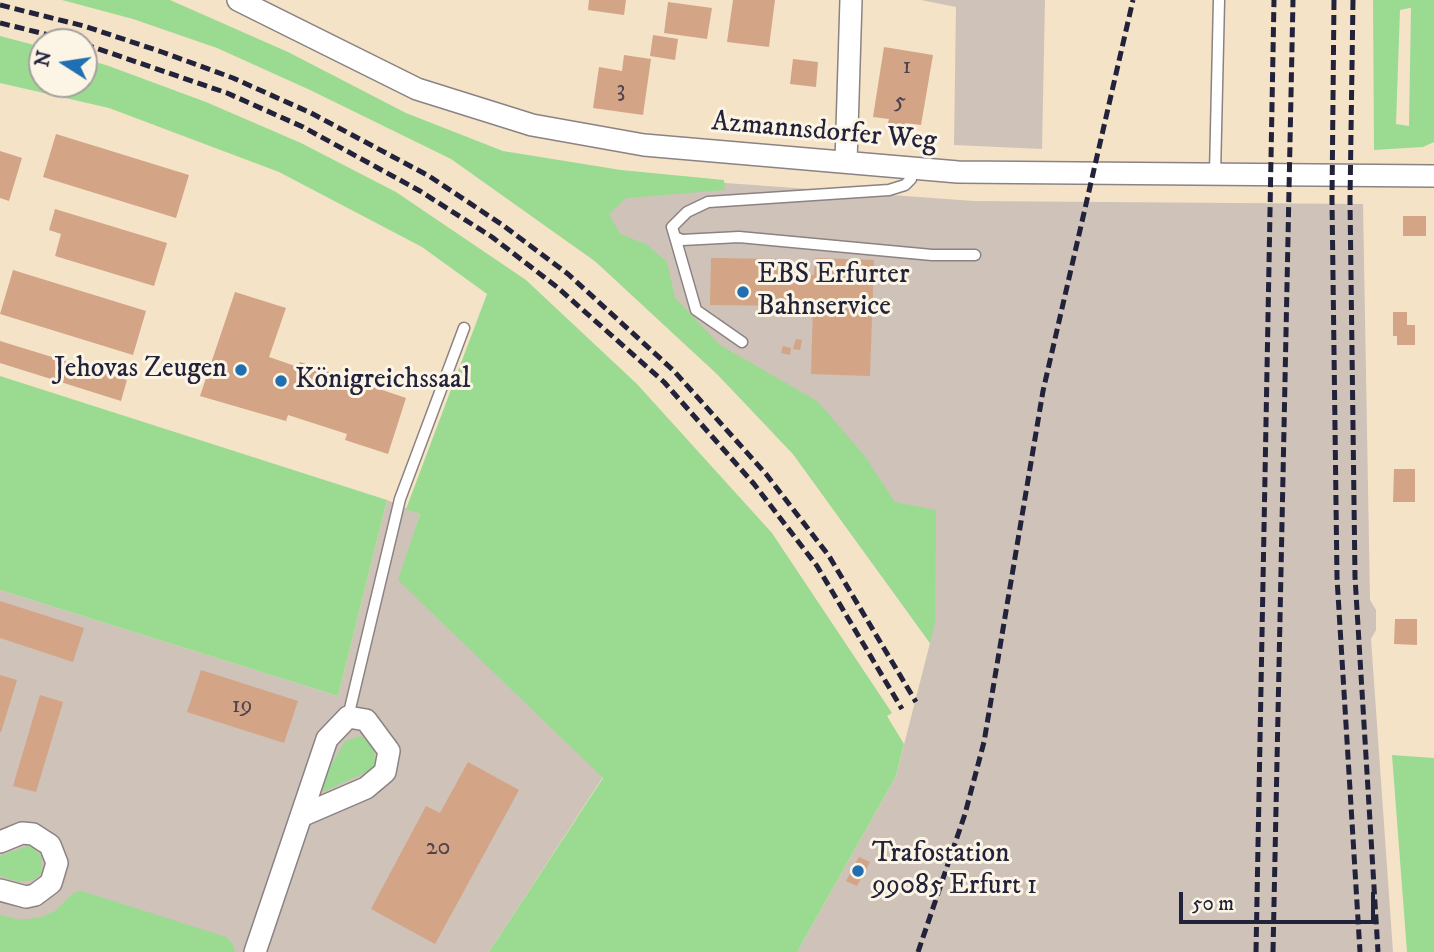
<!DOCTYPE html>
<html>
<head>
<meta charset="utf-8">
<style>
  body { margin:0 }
  #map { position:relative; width:1434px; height:952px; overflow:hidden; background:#f5e3c8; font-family:"IM FELL DW Pica",serif }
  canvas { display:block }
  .north { position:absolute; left:28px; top:28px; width:70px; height:70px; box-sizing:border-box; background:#fcf5e5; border:2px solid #a5a1a1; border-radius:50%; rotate:282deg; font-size:19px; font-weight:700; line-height:28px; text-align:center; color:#22223b }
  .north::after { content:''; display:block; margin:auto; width:24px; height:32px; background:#1f6fb2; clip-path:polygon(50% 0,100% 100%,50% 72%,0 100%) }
  .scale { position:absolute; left:1179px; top:892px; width:196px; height:32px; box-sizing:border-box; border:4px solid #22223b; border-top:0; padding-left:9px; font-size:21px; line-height:24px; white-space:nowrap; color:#22223b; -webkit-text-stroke:5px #fcf5e5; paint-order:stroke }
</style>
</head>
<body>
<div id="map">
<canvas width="1434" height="952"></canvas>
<div class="north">N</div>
<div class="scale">50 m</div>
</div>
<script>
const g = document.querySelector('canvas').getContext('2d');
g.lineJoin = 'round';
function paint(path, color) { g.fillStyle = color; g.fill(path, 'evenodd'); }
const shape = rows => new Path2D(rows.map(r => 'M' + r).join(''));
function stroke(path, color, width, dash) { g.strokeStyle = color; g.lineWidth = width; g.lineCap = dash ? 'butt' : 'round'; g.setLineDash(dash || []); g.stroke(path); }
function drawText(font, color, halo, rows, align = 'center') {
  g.font = font + ' "IM FELL DW Pica",serif'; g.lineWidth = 6; g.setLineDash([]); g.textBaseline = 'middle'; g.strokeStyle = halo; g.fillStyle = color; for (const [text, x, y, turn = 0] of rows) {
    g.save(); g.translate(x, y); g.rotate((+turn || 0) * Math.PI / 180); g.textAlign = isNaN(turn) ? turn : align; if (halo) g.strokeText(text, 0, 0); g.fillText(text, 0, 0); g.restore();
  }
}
paint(shape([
  [921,0,1045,0,1042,149,954,145,956,7],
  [602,174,974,201,1363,204,1370,600,1376,610,1376,630,1371,639,1393,952,797,952,896,776,930,643,793,454,717,374,596,262],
  [387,500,420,514,399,580,603,777,489,952,0,952,0,590,338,696]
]), '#cec2b9');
paint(shape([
  [62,0,170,0,288,52,406,113,503,151,621,170,724,180,725,190,626,198,609,214,620,234,646,244,667,262,675,298,720,345,817,401,864,455,895,502,936,510,935,622,930,643,793,454,717,374,596,262,451,159,310,90,217,48,133,19],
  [1373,0,1434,0,1434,142,1423,147,1374,150],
  [1410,8,1411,8,1409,126,1396,124,1400,10],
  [0,36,42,47,42,84,84,84,84,59,106,65,206,102,301,143,396,192,526,280,637,384,772,533,892,713,887,716,904,744,896,776,797,952,489,952,603,778,398,580,420,514,406,509,487,294,422,247,279,172,109,108,0,83],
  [0,376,387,500,338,696,0,590],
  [361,736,374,746,375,764,370,770,323,792,322,781,345,741],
  [1392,755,1434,758,1434,952,1407,952],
  [30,845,42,856,41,874,33,880,19,882,0,876,0,856],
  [82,891,226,937,233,944,235,952,0,952,0,915,21,920,41,917,55,911,73,893]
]), '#9adb91');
paint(shape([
  [589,0,626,0,624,15,588,10],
  [733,0,775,0,769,47,727,42],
  [668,2,712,8,707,39,664,33],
  [653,35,678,39,675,60,650,56],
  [884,47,933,55,921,125,905,123,904,129,887,126,889,119,873,117],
  [624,55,651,59,643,115,593,108,599,67,622,71],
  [793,59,818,62,816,87,790,84],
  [56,134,189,175,176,218,43,177],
  [0,151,22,158,9,201,0,198],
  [55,209,167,243,154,286,55,256,61,234,49,230],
  [1403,216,1426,216,1426,236,1403,236],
  [711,258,780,259,780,274,814,275,815,258,874,260,870,376,811,374,813,306,710,305],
  [13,270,146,311,133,355,0,314],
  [235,292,286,308,269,357,298,367,300,362,406,398,388,454,345,440,347,434,288,415,286,421,200,396],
  [1393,312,1407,312,1407,325,1415,325,1415,345,1397,345,1397,336,1393,336],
  [796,339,802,340,800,350,793,349],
  [0,341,127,380,121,401,0,363],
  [783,346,791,348,790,355,781,353],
  [1394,469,1415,469,1415,502,1393,502],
  [0,601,84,628,73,662,0,638],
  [1395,619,1417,619,1417,645,1394,644],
  [201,670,298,701,284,743,187,712],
  [0,675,17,680,1,732,0,732],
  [40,695,63,702,36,792,13,786],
  [468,762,519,790,435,944,371,909,426,806,440,813],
  [859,857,870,862,857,886,846,881]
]), '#d3a485');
const lane = shape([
  [912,168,911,179,905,185,889,190,708,202,687,212,672,227,675,237,682,240,739,237,932,255,975,255],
  [1215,174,1219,0],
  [675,237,696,310,742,342],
  [348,717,400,499,464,328]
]);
const street = shape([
  [238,0,417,89,532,125,644,145,958,172,1434,176],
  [846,162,851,0],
  [0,842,22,833,33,834,50,845,57,863,51,883,35,895,26,897,0,890],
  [255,952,327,739,348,717,366,720,389,751,385,772,366,788,301,816]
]);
stroke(lane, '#8c8282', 13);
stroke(street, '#8c8282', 24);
stroke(lane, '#fff', 10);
stroke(street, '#fff', 21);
stroke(shape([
  [1334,0,1332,200,1337,578,1360,952],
  [1353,0,1350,200,1355,577,1378,952],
  [0,5,84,26,162,52,233,78,311,113,429,176,501,224,568,274,674,371,766,474,829,556,916,702],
  [0,23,78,42],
  [84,44,227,93,303,127,420,191,492,237,557,287,664,382,754,484,817,566,902,709],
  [918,952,965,814,984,742,1043,391,1133,0],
  [1256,952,1274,0],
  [1273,952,1293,0]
]), '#22223b', 5, [10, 5]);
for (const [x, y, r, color] of [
  [743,292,7,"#1f6fb2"],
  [241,370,7,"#1f6fb2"],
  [281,381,7,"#1f6fb2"],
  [858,871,7,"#1f6fb2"]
]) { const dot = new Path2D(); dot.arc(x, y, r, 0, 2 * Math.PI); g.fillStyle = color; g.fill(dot); stroke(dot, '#fcf5e5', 2.5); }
drawText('24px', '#4e424e', null, [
  ["1",907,68],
  ["3",621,91],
  ["5",900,103],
  ["19",242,707],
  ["20",438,849]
]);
drawText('28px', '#22223b', '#fcf5e5', [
  ["Azmannsdorfer Weg",824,133,5]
]);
drawText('28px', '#22223b', '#fcf5e5', [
  ["EBS Erfurter",757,276],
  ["Bahnservice",757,308],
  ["Jehovas Zeugen",227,370,"right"],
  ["Königreichssaal",295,381],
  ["Trafostation",872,855],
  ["99085 Erfurt 1",872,887]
], 'left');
</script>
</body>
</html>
